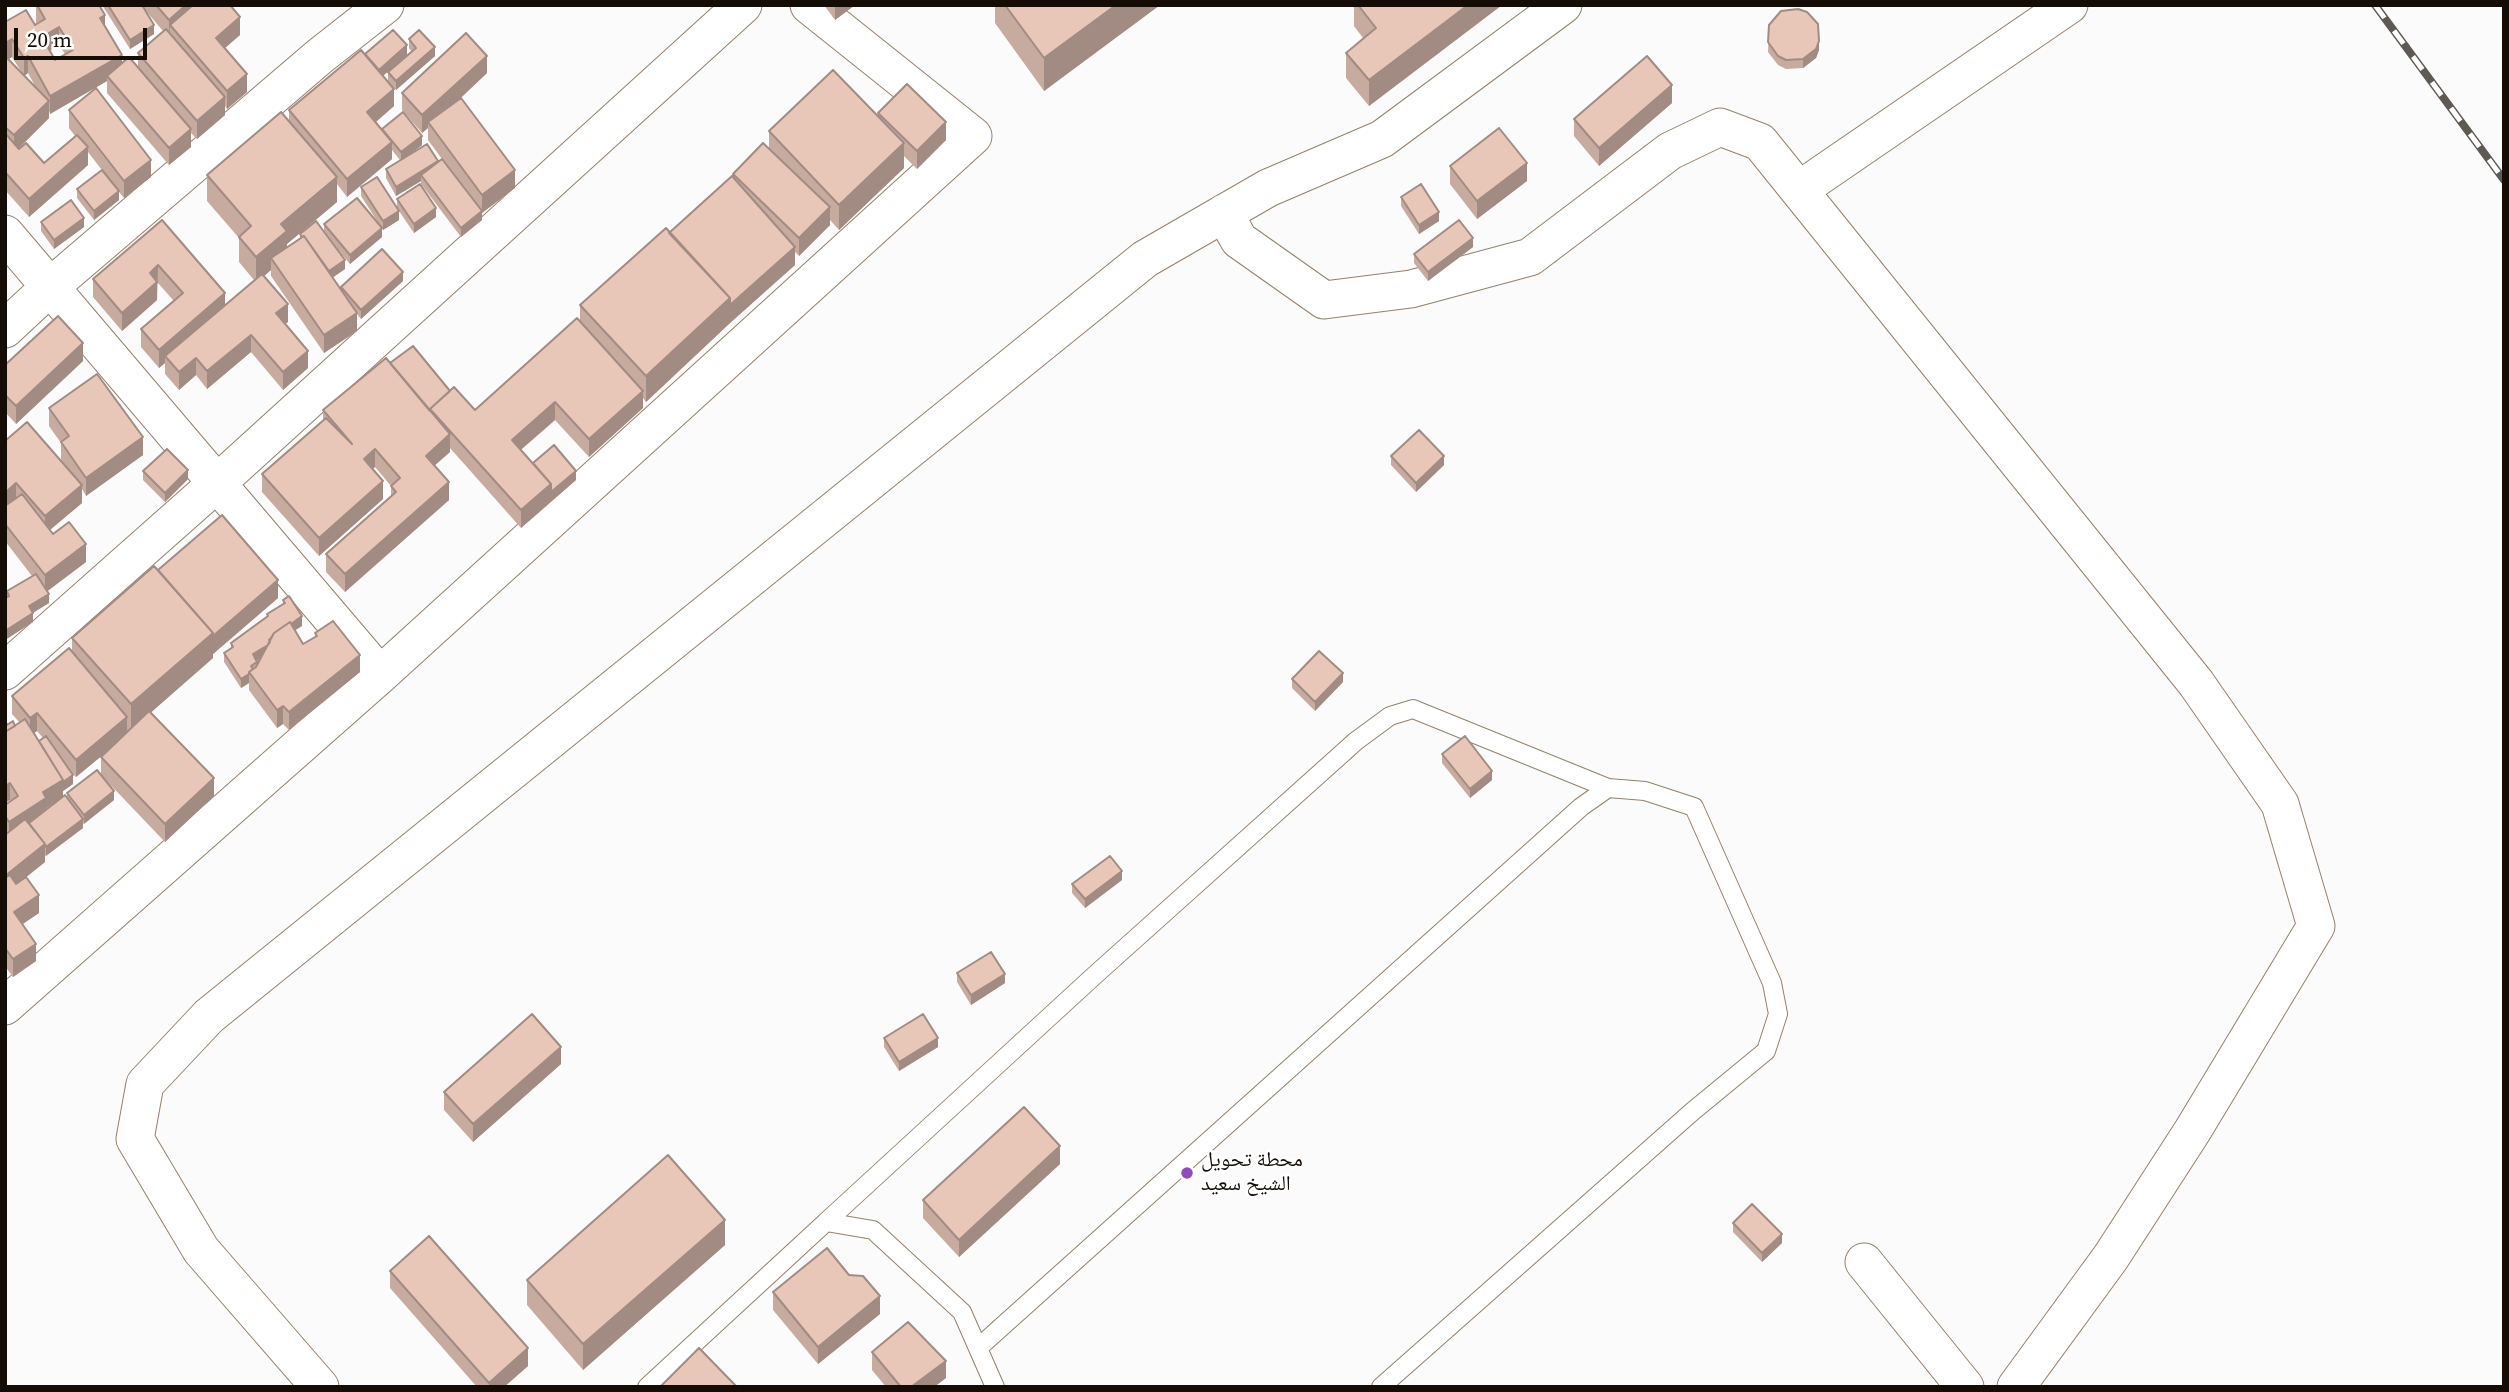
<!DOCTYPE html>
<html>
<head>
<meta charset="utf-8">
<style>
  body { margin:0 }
  #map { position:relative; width:2509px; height:1392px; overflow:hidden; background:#fbfbfb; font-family:"Source Serif 4",serif }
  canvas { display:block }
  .frame { position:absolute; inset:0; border:7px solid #150d05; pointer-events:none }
  .scale { position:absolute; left:14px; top:28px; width:133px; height:32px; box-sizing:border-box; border:4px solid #150d05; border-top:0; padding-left:9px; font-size:21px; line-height:24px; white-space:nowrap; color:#150d05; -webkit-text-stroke:5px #fff; paint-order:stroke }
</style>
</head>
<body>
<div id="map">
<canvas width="2509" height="1392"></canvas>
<div class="frame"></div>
<div class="scale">20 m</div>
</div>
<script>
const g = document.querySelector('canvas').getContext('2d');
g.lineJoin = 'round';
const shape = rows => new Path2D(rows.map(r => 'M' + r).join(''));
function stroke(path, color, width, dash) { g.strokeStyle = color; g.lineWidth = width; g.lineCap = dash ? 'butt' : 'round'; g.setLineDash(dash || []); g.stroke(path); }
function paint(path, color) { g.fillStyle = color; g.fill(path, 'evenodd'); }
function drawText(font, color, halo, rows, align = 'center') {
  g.font = font + ' "Source Serif 4","Noto Naskh Arabic",serif'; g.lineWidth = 5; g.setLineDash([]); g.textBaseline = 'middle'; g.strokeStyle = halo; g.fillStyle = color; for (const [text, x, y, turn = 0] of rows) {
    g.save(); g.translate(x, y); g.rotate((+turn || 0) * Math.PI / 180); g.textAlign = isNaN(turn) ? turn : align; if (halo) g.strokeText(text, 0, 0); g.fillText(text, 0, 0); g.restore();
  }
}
const lane = shape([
  [826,1222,1095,975,1356,741,1390,716,1413,709,1608,788],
  [978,1348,1581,807,1608,788,1645,791,1694,807,1772,983,1778,1014,1766,1051,1693,1111,1381,1387],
  [647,1387,826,1222,873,1230,962,1312,995,1387]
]);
const street = shape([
  [1799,190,2069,5],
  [1224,213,1239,240,1324,300,1411,289,1530,257,1670,151,1720,127,1760,142,2196,683,2280,804,2316,926,2193,1130,2111,1257,2016,1387],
  [5,234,380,675],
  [5,329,50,287,320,56,385,5],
  [5,671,216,484,743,5],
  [5,1006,380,675,973,136,809,5],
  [1864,1262,1965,1387],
  [320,1387,201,1250,135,1139,145,1084,209,1016,1145,259,1268,188,1382,139,1563,5]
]);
stroke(lane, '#968069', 20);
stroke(street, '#968069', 39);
stroke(lane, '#fff', 18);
stroke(street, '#fff', 37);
const rail = shape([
  [2375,5,2504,180]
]);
stroke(rail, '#5e5953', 8);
stroke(rail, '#fff', 5, [16]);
paint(shape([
  [36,5,99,5,105,26,122,63,138,67,138,53,163,31,146,11,154,34,130,49,102,5,230,5,240,35,224,48,247,92,227,109,225,106,225,115,197,139,191,133,191,147,169,165,107,93,107,81,50,114,49,111,49,118,19,148,44,163,75,136,69,128,69,110,151,177,124,198,119,192,119,200,94,220,77,198,77,189,108,178,88,152,88,165,29,217,5,190,5,22,35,25,37,24,36,22],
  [59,45,65,54,55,60,50,51],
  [12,57,22,73,8,59],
  [28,73,35,86,24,75],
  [824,5,855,5,835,20],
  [995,5,1160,5,1044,91,995,23],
  [1354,5,1502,5,1369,106,1346,78,1346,53,1363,38,1354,26],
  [1769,25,1819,50,1816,58,1803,68,1786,69,1778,65,1768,52],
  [409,39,435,56,396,90,388,81,388,72,412,52,409,48],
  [365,54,407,55,383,76,394,106,375,122,382,130,422,145,408,156,438,162,442,159,428,140,428,128,422,133,402,110,402,93,487,73,461,98,515,188,482,213,482,220,461,237,421,184,421,181,396,196,386,178,386,169,400,160,392,150,392,159,347,197,337,184,337,202,287,244,287,247,300,238,300,234,324,233,324,224,382,237,350,264,330,240,345,269,332,278,341,290,341,287,403,281,361,319,357,314,357,331,324,353,271,276,271,270,264,276,288,322,285,324,308,368,283,390,251,352,207,389,196,375,179,390,165,374,165,363,159,368,141,347,141,329,174,301,158,283,157,284,157,300,122,331,93,297,93,279,162,220,225,305,254,280,239,262,239,238,207,201,207,175,289,121,289,110],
  [1672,103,1599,166,1574,136,1574,119],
  [878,113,946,140,917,169,904,156,904,168,839,230,830,220,830,225,799,256,795,252,795,265,730,323,646,402,643,398,643,408,589,457,555,420,521,450,533,463,576,480,521,528,450,448,450,452,434,466,449,500,345,592,326,572,326,554,391,497,391,486,375,467,372,469,383,499,319,556,262,492,262,474,323,420,323,410,390,363,450,391,475,410,580,322,580,305,669,233,733,177,733,174,769,149,769,131,878,116],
  [1450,166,1527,181,1477,219,1450,184],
  [361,187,397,208,397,199,436,217,414,233,399,211,399,220,383,230,361,196],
  [1401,197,1439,221,1419,234,1401,206],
  [41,222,84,227,54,249,41,231],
  [1473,247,1428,281,1414,263,1414,254],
  [83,361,16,424,5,412,5,365],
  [49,408,143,455,86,496,82,489,82,503,50,530,53,534,86,562,47,591,49,603,33,613,33,622,5,640,5,598,7,597,7,591,32,576,5,541,5,441,66,467,61,459,61,443,49,426],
  [1391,456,1444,465,1416,492,1391,465],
  [143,471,188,479,165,502,143,480],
  [158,570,278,598,213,654,213,658,151,712,214,796,165,842,101,775,114,800,83,824,83,828,45,856,45,862,25,878,39,913,22,924,36,961,13,977,5,966,5,805,10,801,7,725,15,726,20,723,12,714,12,696,72,652,72,638],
  [37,731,43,738,39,741,34,733],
  [105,753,101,757,101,775,67,793,67,797,63,796,63,791,73,784,68,769,76,777],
  [283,600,302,626,295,630,303,644,315,637,315,633,360,672,289,730,283,724,277,728,249,690,249,683,241,688,224,662,224,653,231,648,231,643,267,617,267,614,283,604],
  [1292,679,1343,682,1315,711,1292,688],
  [1442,754,1492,780,1470,798,1442,763],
  [1122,880,1085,908,1072,893,1072,884],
  [957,973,1005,983,971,1005,957,982],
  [884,1038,938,1047,899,1071,884,1047],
  [561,1064,473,1142,444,1110,444,1092],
  [1060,1164,959,1257,923,1218,923,1200],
  [1733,1223,1782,1243,1762,1262,1733,1232],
  [725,1245,583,1370,527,1305,527,1280],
  [390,1271,528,1366,504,1387,477,1387,390,1288],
  [773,1292,880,1314,818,1364,773,1310],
  [872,1352,946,1378,934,1387,886,1387,872,1370]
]), '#c8ab9f');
paint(shape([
  [186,5,194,5,170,25,169,38,169,20],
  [835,5,855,5,835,20],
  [1116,5,1160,5,1044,91,1044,58],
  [1468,5,1502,5,1369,106,1369,80],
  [105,15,105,33,100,18],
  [240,17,240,35,216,56,216,38],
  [154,25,154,34,130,49,130,40],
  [59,27,59,45,42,55,42,37],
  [12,39,12,57,5,61,5,43],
  [1819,41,1819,50,1816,58,1803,68,1803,59],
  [407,45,407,55,379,79,379,70],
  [435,47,435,56,396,90,396,81],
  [122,55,122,73,107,76,107,81,50,114,50,96],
  [28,56,28,73,24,76,24,58],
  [487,56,487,73,430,126,428,122,428,128,422,133,422,115],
  [247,74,247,92,227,109,227,91],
  [1672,85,1672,103,1599,166,1599,148],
  [394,89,394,106,367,130,367,112],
  [225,97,225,115,197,139,197,121],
  [49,101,49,118,14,153,14,135],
  [946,122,946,140,917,169,917,151],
  [191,129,191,147,169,165,169,148],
  [422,136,422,145,401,161,401,152],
  [392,142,392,159,347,197,347,179],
  [904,143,904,168,839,230,839,205],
  [88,147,88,165,29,217,29,199],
  [151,160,151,177,124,198,124,181],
  [438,161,438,170,421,175,421,181,396,196,396,187],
  [1527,163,1527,181,1477,219,1477,201],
  [515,170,515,188,482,213,482,220,461,237,461,228,482,211,482,195],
  [337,177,337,202,287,244,287,256,271,258,271,270,256,283,256,257,281,224],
  [119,191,119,200,94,220,94,211],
  [830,207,830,225,799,256,799,238],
  [436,208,436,217,414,233,414,224],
  [399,211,399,220,383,230,383,221],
  [1439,212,1439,221,1419,234,1419,225],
  [84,218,84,227,54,249,54,240],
  [382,228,382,237,350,264,350,255],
  [1473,238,1473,247,1428,281,1428,272],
  [795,247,795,265,730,323,646,402,646,376,730,298],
  [345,260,345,269,329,280,329,271],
  [158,265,157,300,122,331,122,313,150,273],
  [403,272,403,281,361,319,361,310],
  [225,293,225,311,165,356,165,363,159,368,159,350],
  [288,304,288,322,276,331,276,313],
  [357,313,357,331,324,353,324,335],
  [251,335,251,352,207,389,207,371],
  [83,343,83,361,16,424,16,406],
  [308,351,308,368,283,390,283,372],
  [196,358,196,375,179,390,179,372],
  [643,391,643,408,589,457,589,439],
  [555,402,555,420,512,457,512,440],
  [450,434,450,452,426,473,426,456],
  [143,437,143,455,86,496,86,478],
  [375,449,375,467,364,477,364,459],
  [1444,456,1444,465,1416,492,1416,483],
  [188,470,188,479,165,502,165,493],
  [576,471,576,480,521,528,521,510,551,484],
  [383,481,383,499,319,556,319,538],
  [449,482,449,500,345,592,345,574],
  [16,483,16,501,5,511,5,493],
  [82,485,82,503,45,534,45,516],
  [86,544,86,562,45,593,45,575],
  [7,551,7,560,5,562,5,553],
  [278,580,278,598,213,654,213,658,131,730,131,704,213,633],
  [49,594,49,603,29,615,29,606],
  [33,613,33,622,5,640,5,631],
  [302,616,302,626,279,640,271,652,253,663,253,654,278,631],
  [360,655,360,672,289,730,289,712],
  [1343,673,1343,682,1315,711,1315,702],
  [249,674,249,683,241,688,241,679],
  [283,706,283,724,277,728,277,710],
  [37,713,37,731,30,736,30,718],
  [127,717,127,735,76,777,76,760],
  [1492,771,1492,780,1470,798,1470,789],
  [73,775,73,784,63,791,63,797,46,808,46,816,9,840,9,822,43,792],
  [214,778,214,796,165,842,165,824],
  [10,783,10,800,5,803,5,786],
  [114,791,114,800,84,824,84,815],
  [83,819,83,828,46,856,46,847],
  [45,844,45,862,5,894,5,876],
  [1122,871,1122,880,1085,908,1085,899],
  [39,895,39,913,14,930,14,912],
  [36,944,36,961,13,977,13,959],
  [1005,974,1005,983,971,1005,971,995],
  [938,1038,938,1047,899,1071,899,1062],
  [561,1047,561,1064,473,1142,473,1124],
  [1060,1146,1060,1164,959,1257,959,1240],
  [725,1220,725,1245,583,1370,583,1344],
  [1782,1234,1782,1243,1762,1262,1762,1253],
  [880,1296,880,1314,818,1364,818,1347],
  [528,1348,528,1366,504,1387,489,1387,489,1383],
  [946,1361,946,1378,934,1387,911,1387]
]), '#a28b82');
const building = shape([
  [37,5,99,5,105,15,100,18,122,55,50,96,28,56,24,58,12,39,5,43,5,22,26,10,35,25,45,19,37,5],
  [59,27,73,50,55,60,42,37,59,27],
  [108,5,142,5,154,25,130,40,108,5],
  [156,5,186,5,169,20,156,5],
  [193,5,230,5,240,17,216,38,247,74,227,91,170,25,193,5],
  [1005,5,1116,5,1044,58,1005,5],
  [1358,5,1468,5,1369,80,1346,53,1376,28,1358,5],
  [1798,9,1807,12,1818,24,1819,41,1816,49,1803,59,1786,60,1778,56,1768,42,1769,25,1781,11,1798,9],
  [166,29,225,97,197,121,138,53,166,29],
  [393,30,407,45,379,70,365,54,393,30],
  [419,30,435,47,396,81,388,72,416,48,409,39,419,30],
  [466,33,487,56,422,115,402,93,466,33],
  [361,50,394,89,367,112,392,142,347,179,289,110,361,50],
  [5,56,49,101,14,135,5,127,5,56],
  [1647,56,1672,85,1599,148,1574,119,1647,56],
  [129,57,191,129,169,148,107,76,129,57],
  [833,70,904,143,839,205,769,131,833,70],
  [907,84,946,122,917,151,878,113,907,84],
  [96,88,151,160,124,181,69,110,96,88],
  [461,98,515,170,482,195,428,122,461,98],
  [281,112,337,177,281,224,287,231,256,257,239,237,251,226,207,175,281,112],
  [403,112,422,136,401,152,382,129,403,112],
  [1499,128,1527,163,1477,201,1450,166,1499,128],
  [5,133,19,149,26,143,44,163,77,135,88,147,29,199,5,172,5,133],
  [763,143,830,207,799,238,733,174,763,143],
  [427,144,438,161,396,187,386,169,427,144],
  [442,159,482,211,461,228,421,175,442,159],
  [102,170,119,191,94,211,77,189,102,170],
  [732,176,795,247,730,305,730,298,669,233,732,176],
  [377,177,399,211,383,221,361,187,377,177],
  [420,184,436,208,414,224,397,199,420,184],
  [1421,184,1439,212,1419,225,1401,197,1421,184],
  [357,198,382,228,350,255,324,224,357,198],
  [71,200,84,218,54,240,41,222,71,200],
  [162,220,225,293,159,350,141,329,183,293,158,265,150,273,157,282,122,313,93,279,162,220],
  [1459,220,1473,238,1428,272,1414,254,1459,220],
  [316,221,345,260,329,271,304,236,302,237,300,234,316,221],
  [666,228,730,298,646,376,580,305,666,228],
  [304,236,357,313,324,335,271,258,304,236],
  [382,249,403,272,361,310,341,287,382,249],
  [262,274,288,304,276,313,308,351,283,372,251,335,207,371,196,358,179,372,165,356,262,274],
  [58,316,83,343,16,406,5,395,5,365,58,316],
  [577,318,643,391,589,439,555,402,512,440,551,484,521,510,430,409,454,387,475,410,577,318],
  [413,346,450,391,430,409,430,411,390,363,413,346],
  [386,358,450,434,426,456,449,482,345,574,326,554,396,492,391,486,400,478,375,449,364,459,383,481,319,538,262,474,326,418,352,444,323,410,386,358],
  [97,374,143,437,86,478,61,442,69,436,49,408,97,374],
  [27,422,82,485,45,516,16,483,5,493,5,441,27,422],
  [1419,430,1444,456,1416,483,1391,456,1419,430],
  [554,445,576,471,551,492,551,484,533,463,554,445],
  [167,449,188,470,165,493,143,471,167,449],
  [22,494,53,534,69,522,86,544,45,575,5,524,5,506,22,494],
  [222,515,278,580,213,636,213,633,158,570,222,515],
  [154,566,213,633,131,704,72,638,154,566],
  [36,574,49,594,29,606,33,613,5,631,5,598,9,596,7,591,36,574],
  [289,596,302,616,291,624,290,622,274,633,271,638,269,640,270,642,268,645,253,654,257,662,251,666,253,669,249,672,249,674,241,679,224,653,233,647,231,643,268,616,267,614,285,603,283,600,289,596],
  [333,621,360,655,289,712,283,706,277,710,249,672,256,667,274,633,290,622,303,644,317,636,315,633,333,621],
  [69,648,127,717,76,760,37,713,30,718,12,696,69,648],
  [1319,651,1343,673,1315,702,1292,679,1319,651],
  [149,711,214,778,165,824,101,757,149,711],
  [25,719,63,780,43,792,46,798,9,822,5,816,5,805,18,796,10,783,5,786,5,732,25,719],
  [5,721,7,725,13,721,15,726,5,732,5,721],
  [46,736,73,775,63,782,63,780,39,741,46,736],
  [1465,736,1492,771,1470,789,1442,754,1465,736],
  [97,770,114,791,84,815,67,793,97,770],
  [65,795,83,819,46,847,45,844,29,823,65,795],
  [25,819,45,844,5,876,5,835,25,819],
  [1110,856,1122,871,1085,899,1072,884,1110,856],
  [10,875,16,884,26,877,39,895,14,912,36,944,13,959,5,948,5,878,10,875],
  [991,952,1005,974,971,995,957,973,991,952],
  [532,1014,561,1047,473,1124,444,1092,532,1014],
  [923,1014,938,1038,899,1062,884,1038,923,1014],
  [1024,1107,1060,1146,959,1240,923,1200,1024,1107],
  [668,1155,725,1220,583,1344,527,1280,668,1155],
  [1752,1204,1782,1234,1762,1253,1733,1223,1752,1204],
  [429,1236,528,1348,489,1383,390,1271,429,1236],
  [827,1248,849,1275,863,1276,880,1296,818,1347,773,1292,827,1248],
  [908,1322,946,1361,911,1387,901,1387,872,1352,908,1322],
  [699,1348,737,1387,660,1387,699,1348]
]);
paint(building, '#e8c7b9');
stroke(building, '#a28b82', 2);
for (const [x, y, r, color] of [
  [1187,1173,7,"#944abc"]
]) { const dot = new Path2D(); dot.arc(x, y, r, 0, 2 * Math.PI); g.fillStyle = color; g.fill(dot); stroke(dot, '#fff', 2.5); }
drawText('21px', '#150d05', '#fff', [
  ["محطة تحويل",1201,1161],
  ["الشيخ سعيد",1201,1185]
], 'left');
</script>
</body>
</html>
